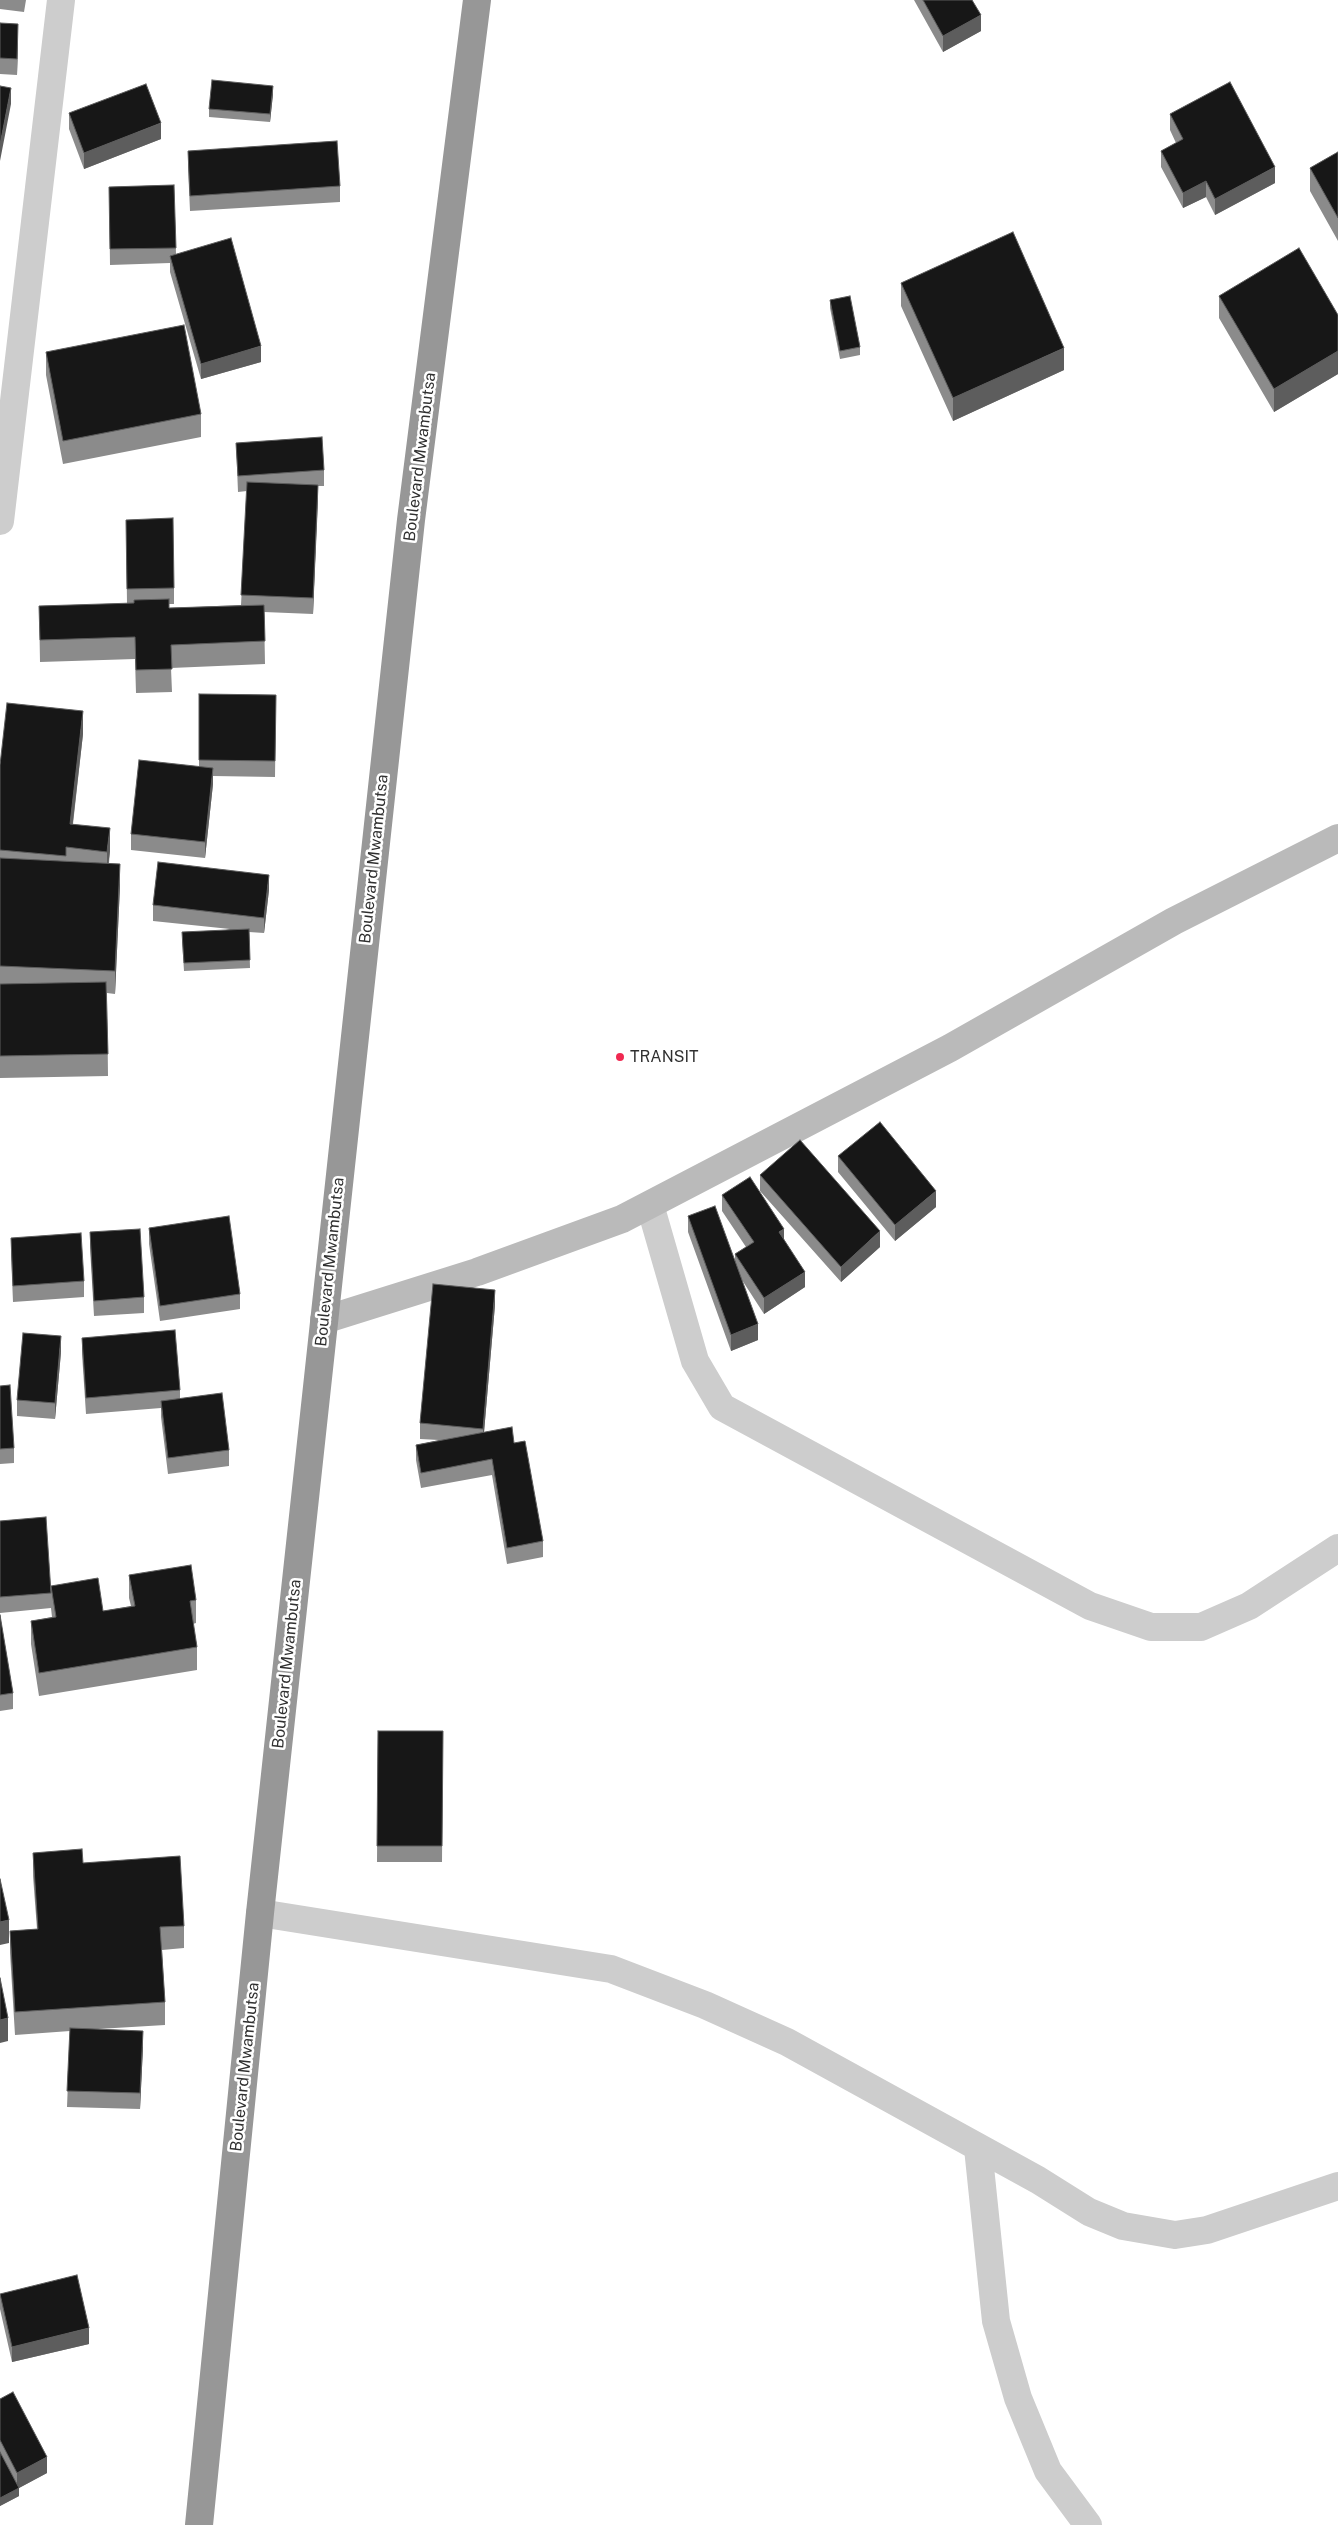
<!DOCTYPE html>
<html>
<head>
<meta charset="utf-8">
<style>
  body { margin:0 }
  canvas { display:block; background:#fff }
</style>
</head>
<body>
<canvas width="1338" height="2525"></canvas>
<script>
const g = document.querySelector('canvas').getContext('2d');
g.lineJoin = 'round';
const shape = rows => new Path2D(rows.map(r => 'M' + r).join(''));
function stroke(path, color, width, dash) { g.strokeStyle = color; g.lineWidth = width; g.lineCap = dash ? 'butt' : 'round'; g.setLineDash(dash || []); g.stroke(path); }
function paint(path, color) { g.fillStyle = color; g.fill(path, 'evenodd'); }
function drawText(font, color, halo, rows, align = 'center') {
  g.font = font + ' "Public Sans",sans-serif'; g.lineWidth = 5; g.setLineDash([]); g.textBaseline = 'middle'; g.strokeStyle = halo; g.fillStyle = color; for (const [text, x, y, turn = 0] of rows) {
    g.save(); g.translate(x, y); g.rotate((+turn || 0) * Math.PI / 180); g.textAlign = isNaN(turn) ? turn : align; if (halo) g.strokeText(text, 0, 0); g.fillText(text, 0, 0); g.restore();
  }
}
stroke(shape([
  [0,521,61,0],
  [650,1205,695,1361,722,1407,1090,1606,1151,1627,1201,1627,1249,1606,1338,1548],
  [260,1913,611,1969,705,2005,787,2042,1038,2180,1089,2212,1123,2226,1175,2235,1207,2230,1338,2186],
  [978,2148,996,2321,1018,2398,1048,2471,1088,2525]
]), '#cdcdcd', 28);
stroke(shape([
  [324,1320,477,1272,622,1219,950,1048,1174,921,1338,838]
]), '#bababa', 28);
stroke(shape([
  [199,2525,260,1913,411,520,477,0]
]), '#979797', 28);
paint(shape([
  [0,0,26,0,24,12,0,9],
  [914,0,972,0,981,31,943,52],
  [0,23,18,40,17,75,0,74],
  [273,94,270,122,209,117,209,109],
  [69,113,161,139,84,169,69,129],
  [1170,114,1275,183,1215,215,1206,197,1183,208,1161,167,1161,151,1176,143,1170,130],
  [188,151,340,186,340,202,190,211,188,167],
  [1338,152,1338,241,1310,191,1310,168],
  [174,185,176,254,261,362,201,379,170,272,170,263,110,265,109,187],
  [901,283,1064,370,953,421,901,306],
  [1219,296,1338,315,1338,374,1274,412,1219,318],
  [830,300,860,347,860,355,840,359,830,308],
  [46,352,201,414,201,437,63,464,46,375],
  [236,443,324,470,324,486,318,486,313,614,264,612,265,664,171,668,172,692,136,693,135,659,40,662,39,606,127,604,126,520,174,588,174,604,169,604,169,608,241,605,247,491,238,492],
  [199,694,276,695,275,777,213,776,213,784,205,858,131,850,131,834,199,766],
  [83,734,73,824,110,851,109,863,120,886,115,994,107,993,108,1076,0,1078,0,765],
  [269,890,264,933,249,932,250,968,184,971,182,940,230,929,153,921,153,905],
  [838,1156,936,1207,895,1241,838,1172],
  [760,1175,880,1247,841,1282,760,1191],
  [722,1195,784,1239,805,1287,764,1314,742,1280,758,1340,731,1351,688,1232,688,1216,735,1262,735,1254,746,1247,722,1211],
  [149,1228,240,1294,240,1309,160,1321,149,1244],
  [90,1232,144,1297,144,1313,94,1316,90,1248],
  [11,1238,84,1281,84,1297,13,1302,11,1254],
  [495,1305,484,1432,514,1443,543,1541,543,1557,507,1564,492,1475,421,1488,416,1460,416,1445,439,1440,420,1439,420,1423],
  [82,1338,180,1390,180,1399,229,1450,229,1466,168,1474,161,1417,161,1408,86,1414,82,1354],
  [61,1352,55,1419,17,1416,17,1400],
  [0,1386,14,1448,14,1463,0,1464],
  [0,1521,51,1593,51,1586,103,1611,131,1606,129,1598,129,1575,196,1600,196,1623,193,1624,197,1647,197,1670,39,1696,31,1644,31,1621,52,1617,51,1608,0,1613],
  [0,1615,13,1693,13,1709,0,1711],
  [378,1731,443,1731,442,1862,377,1862],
  [33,1853,83,1863,184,1926,184,1948,162,1950,165,2002,165,2025,98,2029,143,2047,140,2109,67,2107,70,2031,15,2035,10,1953,10,1931,37,1929,33,1876],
  [0,2294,89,2344,12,2362,0,2309],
  [0,2399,47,2473,19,2488,19,2496,0,2506]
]), '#8b8b8b');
paint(shape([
  [981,15,981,31,943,52,943,36],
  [18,24,18,40,17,75,17,59],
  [273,86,273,94,270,122,270,114],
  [11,88,11,104,0,161,0,145],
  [161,123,161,139,84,169,84,153],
  [1275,167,1275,183,1215,215,1215,199],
  [1206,181,1206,197,1183,208,1183,193],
  [261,346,261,362,201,379,201,364],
  [1064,348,1064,370,953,421,953,398],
  [1338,351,1338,374,1274,412,1274,389],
  [318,485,318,501,313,614,313,598],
  [83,711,83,734,70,847,70,824],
  [213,768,213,784,205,858,205,842],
  [110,828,110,851,107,874,107,852],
  [120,864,120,886,115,994,115,971],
  [269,875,269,890,264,933,264,918],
  [936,1191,936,1207,895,1241,895,1225],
  [784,1229,784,1244,779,1232],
  [880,1231,880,1247,841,1282,841,1267],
  [805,1272,805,1287,764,1314,764,1298],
  [495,1290,495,1305,483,1444,483,1429],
  [758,1324,758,1340,731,1351,731,1335],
  [61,1336,61,1352,55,1419,55,1403],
  [9,1920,9,1943,0,1945,0,1922],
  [8,2018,8,2041,0,2043,0,2020],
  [143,2031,143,2047,140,2109,140,2093],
  [89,2328,89,2344,12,2362,12,2347],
  [47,2457,47,2473,19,2488,19,2496,0,2506,0,2498,17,2488,17,2473]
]), '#5d5d5d');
const building = shape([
  [923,0,972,0,981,15,943,36,923,0],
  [0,23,18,24,17,59,0,58,0,23],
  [212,80,273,86,270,114,209,109,212,80],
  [1230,82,1275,167,1215,199,1206,181,1183,193,1161,151,1183,139,1170,114,1230,82],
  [146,84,161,123,84,153,69,113,146,84],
  [0,86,11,88,0,145,0,86],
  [337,141,340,186,190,196,188,151,337,141],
  [1338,152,1338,218,1310,168,1338,152],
  [174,185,176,248,110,249,109,187,174,185],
  [1013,232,1064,348,953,398,901,283,1013,232],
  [231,238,261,346,201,364,170,256,231,238],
  [1299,248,1338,315,1338,351,1274,389,1219,296,1299,248],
  [850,296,860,347,840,351,830,300,850,296],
  [184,325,201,414,63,441,46,352,184,325],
  [322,437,324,470,238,476,236,443,322,437],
  [247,482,318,485,313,598,241,595,247,482],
  [173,518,174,588,127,589,126,520,173,518],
  [169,599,169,608,264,605,265,641,171,645,172,669,136,670,135,637,40,640,39,606,134,603,134,600,169,599],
  [199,694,276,695,275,761,199,760,199,694],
  [7,703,83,711,70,824,110,828,107,852,66,847,66,856,0,850,0,765,7,703],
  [139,760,213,768,205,842,131,834,139,760],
  [0,858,120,864,115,971,0,966,0,858],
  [158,862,269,875,264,918,153,905,158,862],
  [249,929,250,960,184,963,182,932,249,929],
  [106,982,108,1054,0,1056,0,984,106,982],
  [880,1122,936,1191,895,1225,838,1156,880,1122],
  [800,1140,880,1231,841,1267,760,1175,800,1140],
  [750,1177,784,1229,779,1232,805,1272,764,1298,735,1254,754,1242,722,1195,750,1177],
  [715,1206,758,1324,731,1335,688,1216,715,1206],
  [229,1216,240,1294,160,1306,149,1228,229,1216],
  [140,1229,144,1297,94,1301,90,1232,140,1229],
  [81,1233,84,1281,13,1286,11,1238,81,1233],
  [433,1284,495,1290,483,1429,420,1423,433,1284],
  [175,1330,180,1390,86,1398,82,1338,175,1330],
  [23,1333,61,1336,55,1403,17,1400,23,1333],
  [10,1385,14,1448,0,1449,0,1386,10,1385],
  [222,1393,229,1450,168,1458,161,1401,222,1393],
  [512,1427,514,1443,525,1441,543,1541,507,1548,492,1459,421,1473,416,1445,512,1427],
  [46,1517,51,1593,0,1597,0,1521,46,1517],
  [191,1565,196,1600,190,1601,197,1647,39,1673,31,1621,56,1617,51,1586,98,1578,103,1611,135,1606,129,1575,191,1565],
  [0,1615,13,1693,0,1695,0,1615],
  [378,1731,443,1731,442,1846,377,1846,378,1731],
  [82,1849,83,1863,180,1856,184,1926,160,1927,165,2002,15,2012,10,1931,38,1929,33,1853,82,1849],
  [0,1879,9,1920,0,1922,0,1879],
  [0,1978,8,2018,0,2020,0,1978],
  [70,2028,143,2031,140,2093,67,2091,70,2028],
  [77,2275,89,2328,12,2347,0,2294,77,2275],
  [13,2392,47,2457,17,2473,0,2440,0,2399,13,2392],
  [0,2452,19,2488,0,2498,0,2452]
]);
paint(building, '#171717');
stroke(building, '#5d5d5d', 1);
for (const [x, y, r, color] of [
  [620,1057,5,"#f02951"]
]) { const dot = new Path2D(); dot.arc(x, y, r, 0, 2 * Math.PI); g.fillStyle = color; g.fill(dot); stroke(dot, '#fff', 2); }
drawText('16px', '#303030', '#fff', [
  ["Boulevard Mwambutsa",420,457,-83],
  ["Boulevard Mwambutsa",374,859,-84],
  ["Boulevard Mwambutsa",330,1262,-84],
  ["Boulevard Mwambutsa",287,1664,-84],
  ["Boulevard Mwambutsa",245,2067,-84]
]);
drawText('16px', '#303030', '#fff', [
  ["TRANSIT",630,1057]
], 'left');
</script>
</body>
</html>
